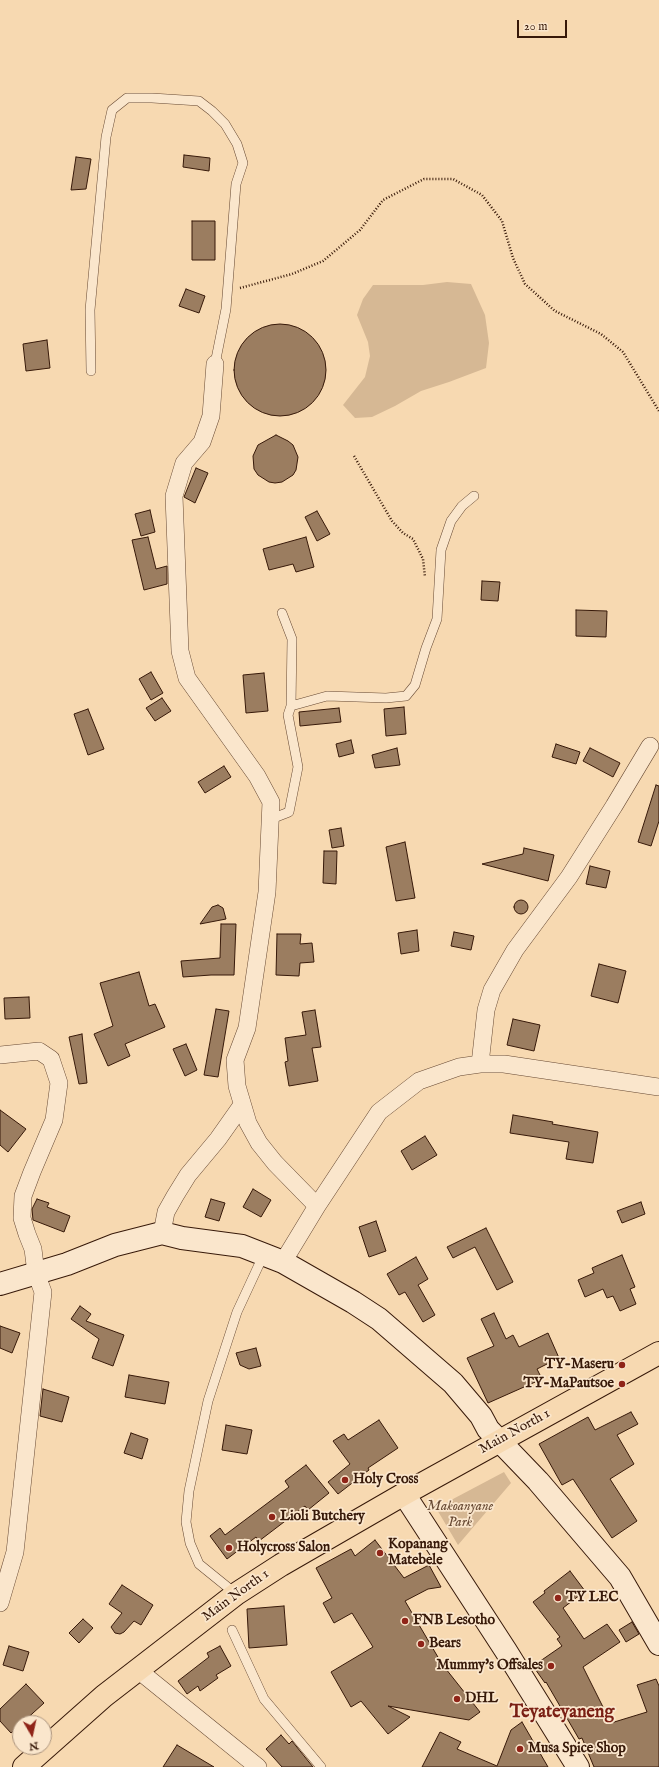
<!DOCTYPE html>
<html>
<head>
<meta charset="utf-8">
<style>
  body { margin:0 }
  #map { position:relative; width:659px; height:1767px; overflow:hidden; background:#f7d9b1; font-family:"IM FELL English",serif }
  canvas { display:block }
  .north { position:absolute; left:12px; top:1715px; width:40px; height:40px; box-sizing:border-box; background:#fae6cc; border:1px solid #ac947e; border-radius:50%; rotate:171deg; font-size:11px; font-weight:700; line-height:16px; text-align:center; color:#371909 }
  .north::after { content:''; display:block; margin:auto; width:14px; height:18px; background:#8f2418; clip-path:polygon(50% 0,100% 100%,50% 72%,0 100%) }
  .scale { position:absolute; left:517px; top:20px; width:50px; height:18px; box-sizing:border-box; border:2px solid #371909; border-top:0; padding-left:5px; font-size:12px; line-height:14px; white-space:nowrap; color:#371909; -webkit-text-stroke:3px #fae6cc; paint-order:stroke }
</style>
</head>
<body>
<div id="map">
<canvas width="659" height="1767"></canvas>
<div class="north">N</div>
<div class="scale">20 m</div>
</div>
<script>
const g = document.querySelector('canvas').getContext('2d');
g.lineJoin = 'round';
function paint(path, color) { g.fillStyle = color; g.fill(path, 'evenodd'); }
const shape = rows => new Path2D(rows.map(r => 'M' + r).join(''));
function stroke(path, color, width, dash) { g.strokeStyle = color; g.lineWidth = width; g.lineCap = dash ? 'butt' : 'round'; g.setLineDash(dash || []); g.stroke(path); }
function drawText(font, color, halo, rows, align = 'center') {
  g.font = font + ' "IM FELL English",serif'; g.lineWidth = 3.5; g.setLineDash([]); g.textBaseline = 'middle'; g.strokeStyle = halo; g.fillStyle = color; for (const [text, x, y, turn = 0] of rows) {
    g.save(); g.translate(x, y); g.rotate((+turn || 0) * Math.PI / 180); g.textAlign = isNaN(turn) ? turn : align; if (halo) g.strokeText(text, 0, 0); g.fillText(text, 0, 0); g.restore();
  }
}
paint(shape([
  [447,282,471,284,485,315,489,343,486,368,449,382,421,391,395,406,372,417,355,418,343,405,365,377,370,356,368,342,357,315,363,299,373,285,423,285],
  [504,1472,511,1483,458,1545,436,1508]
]), '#d6b894');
const building = shape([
  [184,155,210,158,209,171,183,167,184,155],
  [76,157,91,159,86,189,71,190,76,157],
  [192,221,215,221,215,260,192,260,192,221],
  [186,289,205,296,199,313,179,306,186,289],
  '234 370a46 46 0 1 1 92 0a46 46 0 1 1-92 0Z',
  [47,340,50,368,26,371,23,344,47,340],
  [276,435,288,441,293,445,298,457,296,470,293,475,282,482,275,483,269,482,258,475,254,469,253,456,258,445,276,435],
  [196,468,208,473,195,503,184,497,196,468],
  [150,510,155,532,141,536,135,514,150,510],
  [317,511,330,534,317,541,305,517,317,511],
  [148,537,156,569,167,566,167,584,144,590,132,540,148,537],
  [306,537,314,567,296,572,293,564,269,570,263,549,306,537],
  [482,581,500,582,498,601,481,600,482,581],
  [576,610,607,611,606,637,576,636,576,610],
  [151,672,163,693,151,700,139,679,151,672],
  [264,673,268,711,246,713,243,675,264,673],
  [162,698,171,711,155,721,146,708,162,698],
  [404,707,406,734,386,736,384,709,404,707],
  [339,708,341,722,300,726,299,712,339,708],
  [88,709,104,749,88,755,74,714,88,709],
  [351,740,354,753,339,757,336,744,351,740],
  [556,744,580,752,576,764,552,757,556,744],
  [397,748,400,765,375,768,372,755,397,748],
  [590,748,620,763,613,777,583,761,590,748],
  [224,766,231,777,205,793,198,782,224,766],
  [656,785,659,786,659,821,651,846,638,842,656,785],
  [341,828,344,846,332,848,329,830,341,828],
  [405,842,415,898,396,901,386,847,405,842],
  [524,848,554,855,548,881,482,864,523,854,524,848],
  [324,851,337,851,336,884,323,883,324,851],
  [590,866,610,871,606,888,586,884,590,866],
  '514 907a7 7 0 1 1 14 0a7 7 0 1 1-14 0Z',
  [218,905,223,908,226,919,200,924,212,907,218,905],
  [221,924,236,924,234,975,211,975,183,977,181,961,220,958,221,924],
  [417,930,419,951,401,954,398,933,417,930],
  [454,932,474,936,471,950,451,946,454,932],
  [277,934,301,934,300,944,312,943,314,962,300,963,299,976,276,975,277,934],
  [599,964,626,971,618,1003,591,996,599,964],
  [139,972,149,1006,155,1004,165,1027,125,1044,130,1056,108,1066,94,1034,113,1026,100,983,139,972],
  [29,997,30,1018,5,1019,4,998,29,997],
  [216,1009,229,1011,218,1077,204,1075,216,1009],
  [315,1010,321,1047,312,1048,318,1081,289,1086,285,1062,288,1061,285,1038,306,1035,302,1012,315,1010],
  [513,1019,540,1025,534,1051,507,1045,513,1019],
  [82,1034,87,1083,79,1084,69,1037,82,1034],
  [186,1044,197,1070,185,1076,173,1049,186,1044],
  [0,1110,26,1129,8,1152,0,1145,0,1110],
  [513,1115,553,1122,552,1124,598,1132,593,1163,566,1159,569,1142,510,1133,513,1115],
  [425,1136,437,1155,412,1170,401,1151,425,1136],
  [253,1189,271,1200,261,1217,243,1207,253,1189],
  [37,1199,49,1203,47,1207,70,1216,64,1232,33,1220,32,1209,37,1199],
  [211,1199,225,1203,219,1221,205,1217,211,1199],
  [641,1202,645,1214,622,1223,617,1211,641,1202],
  [376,1221,386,1251,369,1257,359,1227,376,1221],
  [486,1228,513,1282,497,1290,475,1247,453,1258,447,1247,486,1228],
  [622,1255,635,1287,630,1289,636,1304,620,1311,613,1296,607,1298,603,1289,585,1297,578,1280,594,1273,592,1268,622,1255],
  [416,1257,428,1279,418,1285,435,1315,423,1322,405,1292,399,1295,387,1274,416,1257],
  [80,1306,91,1314,86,1321,124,1335,113,1366,92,1358,99,1339,71,1319,80,1306],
  [494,1313,506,1339,513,1335,519,1347,548,1333,559,1358,537,1369,542,1379,488,1403,467,1358,494,1346,481,1319,494,1313],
  [0,1326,20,1333,12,1353,0,1348,0,1326],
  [256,1348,261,1366,249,1369,240,1365,236,1353,256,1348],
  [129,1375,169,1382,165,1404,125,1397,129,1375],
  [43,1389,69,1397,62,1422,40,1416,43,1389],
  [631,1412,638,1424,617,1435,634,1464,610,1479,637,1521,612,1538,573,1479,562,1485,539,1444,588,1417,595,1430,631,1412],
  [379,1420,398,1448,368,1468,369,1470,338,1494,328,1482,350,1464,333,1441,344,1434,348,1440,379,1420],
  [226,1425,252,1430,247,1454,222,1450,226,1425],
  [131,1433,148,1439,142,1459,124,1453,131,1433],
  [306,1465,329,1493,308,1510,305,1506,259,1541,256,1537,227,1559,210,1536,220,1528,225,1535,289,1487,285,1481,306,1465],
  [375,1540,404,1578,429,1565,441,1587,428,1589,405,1601,442,1664,480,1712,469,1720,388,1706,410,1717,388,1734,361,1701,351,1707,331,1672,373,1647,352,1613,334,1623,323,1603,332,1598,316,1568,351,1549,355,1556,375,1540],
  [570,1571,585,1591,563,1608,584,1639,607,1624,620,1642,583,1667,611,1723,647,1712,637,1685,656,1679,659,1686,659,1767,594,1767,582,1738,579,1739,546,1682,545,1683,533,1666,562,1646,557,1639,560,1637,533,1602,545,1593,544,1591,570,1571],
  [122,1585,153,1605,141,1625,134,1621,124,1632,120,1634,115,1633,111,1627,122,1613,109,1604,122,1585],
  [284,1606,287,1645,249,1648,247,1609,284,1606],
  [83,1619,93,1628,79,1643,69,1633,83,1619],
  [632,1622,639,1634,626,1642,619,1630,632,1622],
  [9,1646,29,1652,23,1671,3,1665,9,1646],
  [220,1646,231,1666,216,1675,218,1678,200,1691,198,1686,187,1694,178,1681,209,1657,207,1653,220,1646],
  [26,1684,44,1703,22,1723,20,1723,20,1725,11,1733,0,1721,0,1709,26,1684],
  [522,1722,548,1767,422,1767,440,1732,461,1742,457,1749,497,1766,511,1730,522,1722],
  [281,1735,289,1744,292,1741,313,1767,282,1767,266,1749,281,1735],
  [177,1745,214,1767,163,1767,177,1745]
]);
paint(building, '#9b7d60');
stroke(building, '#371909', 1);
const lane = shape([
  [91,371,90,310,106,137,112,110,127,98,152,98,199,101,212,111,225,124,237,144,243,163,236,184,226,309,215,364],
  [282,613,292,639,291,706],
  [271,819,289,812,298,767,288,715,291,706,327,696,386,698,406,696,415,685,426,648,437,619,441,550,451,521,462,506,474,496],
  [236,1594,199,1564,190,1543,186,1522,189,1491,208,1401,237,1312,263,1256],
  [232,1630,264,1699,321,1767]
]);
const street = shape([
  [215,364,211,416,202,442,184,463,174,496,180,651,187,678,257,776,271,802,267,892,247,1028,235,1060,237,1086,248,1123,259,1143,275,1163,317,1206],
  [0,1055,39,1051,51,1059,59,1083,54,1120,32,1172,23,1196,22,1218,27,1234,33,1249,36,1273,43,1292,15,1552,0,1603],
  [480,1064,486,1010,492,990,515,950,569,877,614,806,650,746],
  [162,1233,166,1212,175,1196,188,1175,218,1139,242,1105],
  [283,1262,317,1206,379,1112,419,1081,459,1067,480,1064,504,1064,659,1087],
  [138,1670,258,1767]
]);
const secondary = shape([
  [0,1284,67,1264,115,1245,162,1233,182,1238,242,1246,283,1262,353,1302,379,1319,453,1383,481,1416,488,1429,538,1481,620,1577,659,1644],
  [404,1494,506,1651,578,1767]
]);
const primary = shape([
  [24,1767,104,1696,236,1594,281,1565,404,1494,659,1353]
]);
stroke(lane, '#674933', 10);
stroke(street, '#674933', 18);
stroke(secondary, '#371909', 24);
stroke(primary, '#371909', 24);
stroke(shape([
  [240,288,292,274,323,261,360,230,383,200,424,179,453,179,482,195,502,221,513,258,525,284,555,311,601,334,623,352,659,411],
  [354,456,392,521,403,533,413,539,423,559,425,577]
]), '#371909', 2.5, [1, 2]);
stroke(lane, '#fae6cc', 9);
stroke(street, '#fae6cc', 17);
stroke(secondary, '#fae6cc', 22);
stroke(primary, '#f7d9b1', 22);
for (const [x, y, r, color] of [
  [622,1365,4,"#8f2418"],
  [622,1384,4,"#8f2418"],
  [345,1480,4,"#8f2418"],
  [272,1517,4,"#8f2418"],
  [229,1548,4,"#8f2418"],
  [380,1553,4,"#8f2418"],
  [558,1598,4,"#8f2418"],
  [405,1621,4,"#8f2418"],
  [421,1644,4,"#8f2418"],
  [551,1666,4,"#8f2418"],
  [457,1699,4,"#8f2418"],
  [520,1749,4,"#8f2418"]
]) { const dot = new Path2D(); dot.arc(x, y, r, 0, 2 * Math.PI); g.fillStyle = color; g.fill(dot); stroke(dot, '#fae6cc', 1.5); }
drawText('bold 14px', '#371909', '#fae6cc', [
  ["TY-Maseru",614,1365,"right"],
  ["TY-MaPautsoe",614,1384,"right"],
  ["Holy Cross",353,1480],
  ["Lioli Butchery",280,1517],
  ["Kopanang",388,1545],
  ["Matebele",388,1561],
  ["Holycross Salon",237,1548],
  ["TY LEC",566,1598],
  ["FNB Lesotho",413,1621],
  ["Bears",429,1644],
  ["Mummy's Offsales",543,1666,"right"],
  ["DHL",465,1699],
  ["Musa Spice Shop",528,1749]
], 'left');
drawText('14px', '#371909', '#fae6cc', [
  ["Main North 1",515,1432,-29],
  ["Main North 1",236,1596,-36]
]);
drawText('italic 14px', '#674933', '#fae6cc', [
  ["Makoanyane",460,1507],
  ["Park",460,1523]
]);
drawText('bold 18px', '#7a1f14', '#fae6cc', [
  ["Teyateyaneng",562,1713]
]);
</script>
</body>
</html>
